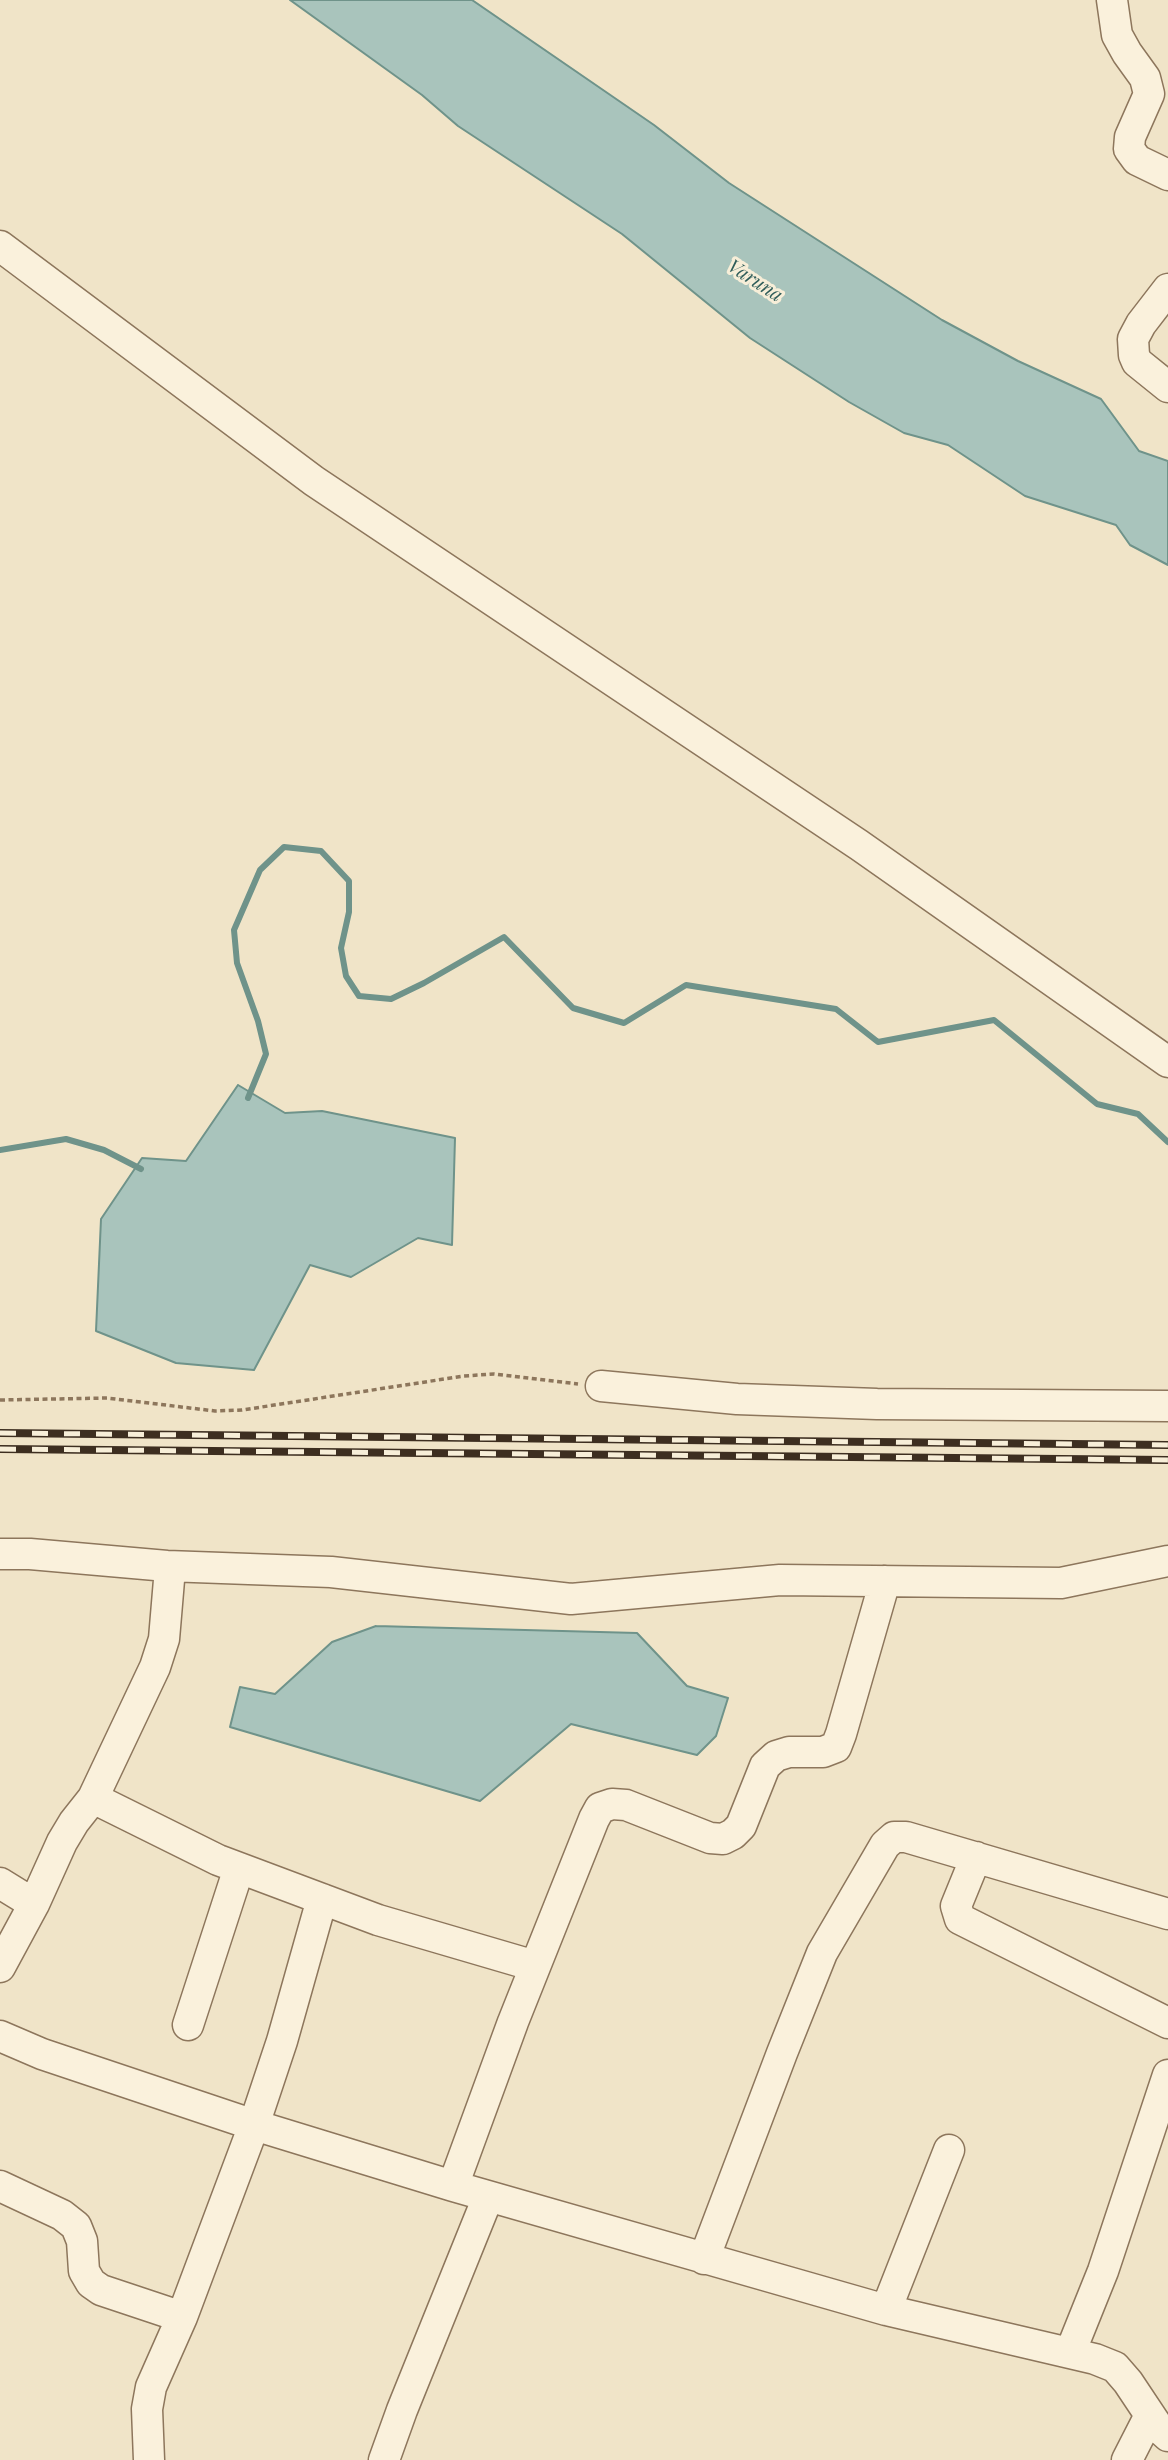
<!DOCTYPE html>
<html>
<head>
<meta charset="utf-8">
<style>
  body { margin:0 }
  canvas { display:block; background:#f0e4c8 }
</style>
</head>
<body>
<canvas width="1168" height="2460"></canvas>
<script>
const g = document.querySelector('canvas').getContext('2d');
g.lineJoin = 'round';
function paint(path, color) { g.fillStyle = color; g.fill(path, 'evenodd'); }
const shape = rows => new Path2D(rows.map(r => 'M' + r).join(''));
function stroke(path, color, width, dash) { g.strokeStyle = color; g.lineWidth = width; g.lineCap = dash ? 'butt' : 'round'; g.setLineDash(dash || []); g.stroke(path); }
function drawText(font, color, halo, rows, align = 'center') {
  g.font = font + ' "Playfair Display",serif'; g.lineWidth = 6; g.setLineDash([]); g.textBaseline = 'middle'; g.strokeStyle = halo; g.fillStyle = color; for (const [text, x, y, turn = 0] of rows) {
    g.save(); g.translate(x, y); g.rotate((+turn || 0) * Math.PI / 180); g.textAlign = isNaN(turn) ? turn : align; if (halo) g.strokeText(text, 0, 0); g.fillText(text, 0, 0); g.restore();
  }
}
const water = shape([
  [290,0,472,0,654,125,729,183,942,320,1018,361,1101,399,1139,451,1168,461,1168,565,1130,545,1116,525,1025,496,948,445,904,433,849,402,750,338,622,234,458,126,422,95,290,0],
  [238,1085,285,1113,322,1111,455,1138,452,1245,418,1238,351,1277,310,1265,254,1370,176,1363,96,1331,101,1219,142,1158,186,1161,238,1085],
  [376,1626,637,1633,687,1686,728,1698,716,1736,697,1755,571,1724,480,1801,230,1727,240,1687,275,1694,332,1642,376,1626]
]);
paint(water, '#a9c4bc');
stroke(water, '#6f938a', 2);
stroke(shape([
  [248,1098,266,1054,258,1021,237,963,234,930,260,870,284,847,321,851,349,881,349,912,341,948,346,976,359,996,391,999,424,983,504,937,573,1008,624,1023,686,985,836,1009,878,1042,994,1020,1097,1104,1138,1114,1168,1142],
  [0,1150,66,1139,104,1150,141,1169]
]), '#6f938a', 6);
const minor = shape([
  [1112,0,1117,35,1127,53,1145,78,1149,94,1130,137,1129,149,1137,160,1168,175],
  [0,246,314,481,859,845,1168,1062],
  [1168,289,1141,324,1133,339,1134,355,1137,362,1168,387],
  [601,1386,737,1399,877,1404,1168,1406],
  [0,1554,30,1554,167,1566,331,1572,571,1599,780,1580,1061,1583,1168,1561],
  [93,1798,218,1860,378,1920,535,1966],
  [976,1857,956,1906,960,1919,1168,2023],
  [0,1883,34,1904],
  [0,1967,34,1904,62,1842,74,1822,93,1798,155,1667,164,1639,169,1580,167,1566],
  [188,2025,239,1868],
  [0,2036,42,2054,254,2125,453,2186,886,2310,1095,2359,1115,2367,1128,2382,1158,2427,1168,2436],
  [0,2186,62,2215,76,2226,82,2241,84,2271,91,2283,101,2290,182,2317],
  [453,2186,513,2022,594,1819,600,1808,612,1804,626,1805,710,1838,723,1839,733,1834,741,1826,765,1766,776,1756,789,1752,823,1752,836,1747,841,1734,885,1581],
  [704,2259,782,2053,822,1953,885,1845,894,1837,906,1837,1168,1914],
  [886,2310,949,2150],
  [1070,2353,1103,2271,1168,2075],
  [149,2460,147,2409,151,2387,182,2317,254,2125,282,2041,322,1899],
  [384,2460,402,2410,488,2197],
  [1127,2460,1150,2415]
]);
stroke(minor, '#8d765c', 33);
stroke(shape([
  [0,1400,107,1398,215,1411,242,1410,464,1376,494,1374,578,1384]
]), '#8d765c', 3.5, [5, 3.5]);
stroke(minor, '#faf1dc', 30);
const rail = shape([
  [0,1433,1168,1445],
  [0,1449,1168,1460]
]);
stroke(rail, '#3d2e20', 8);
stroke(rail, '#f7eed8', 5, [16]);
drawText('italic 19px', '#2f5d5a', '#f7eed8', [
  ["Varuna",755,281,33]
]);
</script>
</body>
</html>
